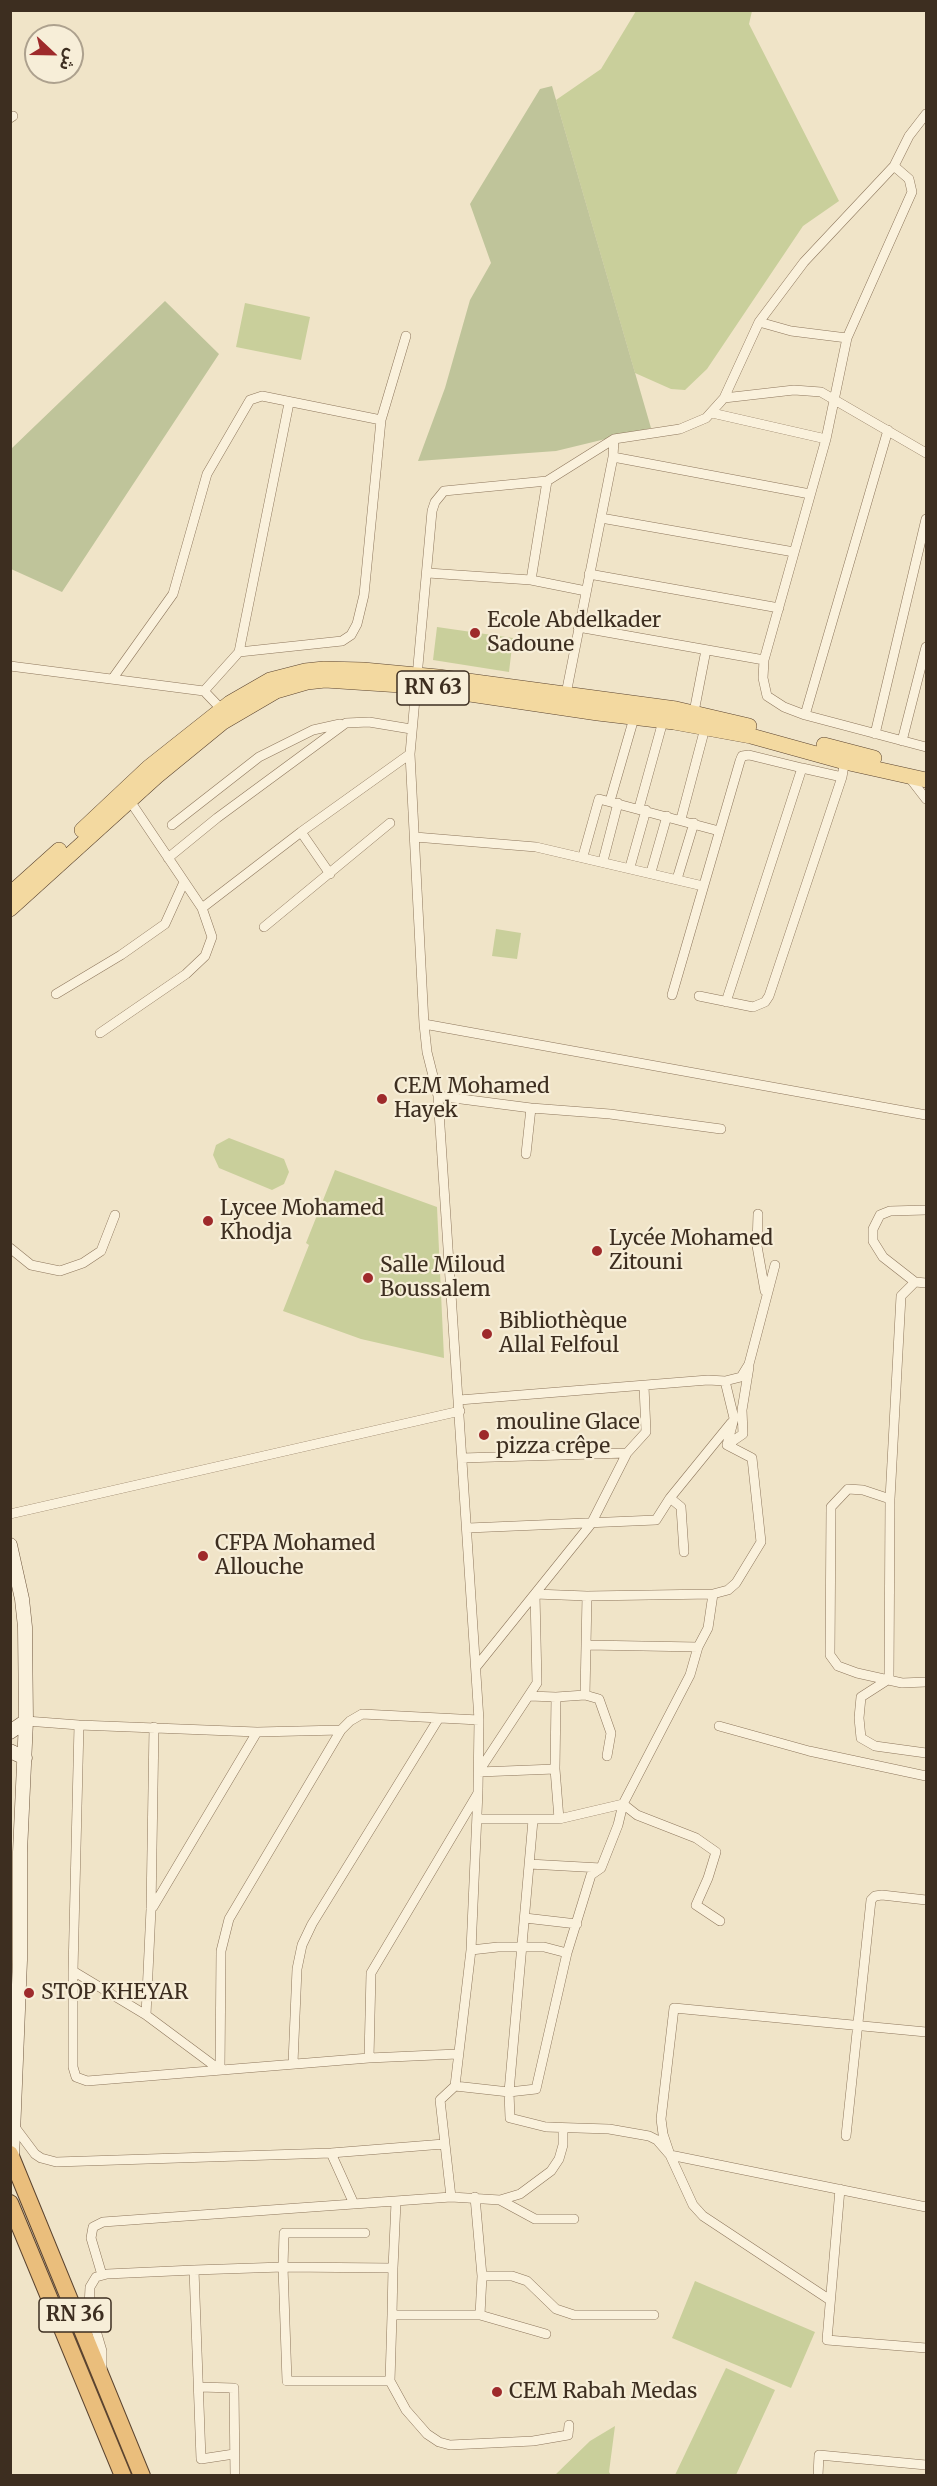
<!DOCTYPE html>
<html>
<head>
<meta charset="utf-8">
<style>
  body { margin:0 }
  #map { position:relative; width:937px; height:2486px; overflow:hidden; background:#f0e4c8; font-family:Merriweather,"Noto Sans Arabic",serif }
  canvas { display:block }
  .frame { position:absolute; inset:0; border:12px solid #3d2e20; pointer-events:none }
  .north { position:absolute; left:24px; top:24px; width:60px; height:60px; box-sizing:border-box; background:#f7eed8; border:2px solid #ada18e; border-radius:50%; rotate:112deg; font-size:16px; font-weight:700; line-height:24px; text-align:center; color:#3d2e20 }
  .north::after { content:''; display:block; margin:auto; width:21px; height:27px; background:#9e2a2b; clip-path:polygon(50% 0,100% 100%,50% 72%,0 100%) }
</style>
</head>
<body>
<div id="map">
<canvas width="937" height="2486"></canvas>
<div class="frame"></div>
<div class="north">ش</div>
</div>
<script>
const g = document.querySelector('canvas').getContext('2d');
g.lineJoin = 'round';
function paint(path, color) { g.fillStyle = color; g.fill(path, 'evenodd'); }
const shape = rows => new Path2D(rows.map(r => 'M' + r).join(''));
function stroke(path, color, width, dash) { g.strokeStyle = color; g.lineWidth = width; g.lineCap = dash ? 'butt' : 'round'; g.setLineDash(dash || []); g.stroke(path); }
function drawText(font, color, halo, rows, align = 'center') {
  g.font = font + ' Merriweather,serif'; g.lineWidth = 4.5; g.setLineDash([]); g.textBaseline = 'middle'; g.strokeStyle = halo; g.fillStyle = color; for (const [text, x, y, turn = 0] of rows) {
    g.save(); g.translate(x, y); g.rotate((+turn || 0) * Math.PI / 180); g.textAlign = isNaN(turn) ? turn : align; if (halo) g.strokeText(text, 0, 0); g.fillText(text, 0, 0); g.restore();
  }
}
paint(shape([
  [636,11,752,11,749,24,839,201,803,226,707,369,685,390,671,389,635,373,556,100,601,69],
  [245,303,310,317,301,360,236,347],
  [437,627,513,638,509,672,433,660],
  [496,929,521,933,517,959,492,956],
  [229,1138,284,1159,289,1172,284,1184,272,1190,219,1168,213,1155,216,1145],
  [335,1170,437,1207,444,1358,361,1339,283,1311,309,1245,306,1243],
  [695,2281,815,2332,791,2388,672,2338],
  [726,2368,775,2390,736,2475,675,2475],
  [615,2426,609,2472,611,2475,555,2475,590,2441]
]), '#c9cf9b');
paint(shape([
  [552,86,651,428,556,451,418,461,445,388,470,300,491,263,470,204,540,89],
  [165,301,219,354,62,592,11,569,11,449]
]), '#bfc49a');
const minor = shape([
  [10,118,13,116],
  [894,166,909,179,912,192,847,338,826,439,764,660,763,678,767,696,784,707,805,715,926,747],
  [759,322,791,331,847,338],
  [724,398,794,390,821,392,926,453],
  [712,413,826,439],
  [613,457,810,494],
  [601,518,794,552],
  [428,573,531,580,586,591],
  [589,574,779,608],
  [531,580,547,481],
  [578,627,764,660],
  [239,652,342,641,351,635,357,624,364,595,381,420,406,336],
  [10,666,204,691,225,713],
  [113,678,173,594,207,474,250,400,262,396,381,420],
  [204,691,239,652,289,403],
  [566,694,613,457,614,439],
  [694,712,706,650],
  [805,715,888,430],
  [875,734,926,519],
  [902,741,926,647],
  [802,768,842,777],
  [909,777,926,799],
  [610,801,634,718],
  [639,808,663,721],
  [681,819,705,728],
  [172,825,259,757,313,730,340,724],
  [301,832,330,874],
  [415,837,536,847,703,886],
  [583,856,599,799,719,831],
  [168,858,217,818,346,723,369,722,411,729],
  [603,861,618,803],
  [630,867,646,810],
  [651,872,667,816],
  [677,879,694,823],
  [202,908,301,832,410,754],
  [264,927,390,823],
  [56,994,121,955,165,924,184,882],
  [672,995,740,761,742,756,749,755,802,768,726,1002],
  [699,996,753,1007,765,1002,769,996,842,777,845,759],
  [424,1024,926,1115],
  [100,1033,186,974,205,956,212,937,202,908,130,801],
  [438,1096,531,1108,610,1114,721,1129],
  [526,1154,531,1108],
  [758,1214,757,1246,765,1291],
  [10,1248,31,1265,60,1271,83,1263,101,1251,115,1215],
  [915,1282,883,1257,873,1241,873,1229,880,1215,890,1211,926,1210],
  [926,1283,915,1282,901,1296,890,1499,889,1679,861,1697,859,1718,861,1738,875,1746,926,1753],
  [725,1381,741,1377,749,1364,775,1265],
  [459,1400,708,1380,725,1381,734,1418,727,1445,752,1458,761,1542,736,1583,728,1590,713,1594,708,1628,698,1647,690,1675,623,1804,618,1825,601,1868,591,1875,567,1953,544,1947,498,1947,471,1950],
  [727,1445,743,1434,742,1410,749,1367],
  [462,1458,627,1453],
  [670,1498,681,1507,684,1552],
  [890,1499,863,1490,848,1489,831,1507,830,1655,838,1666,857,1673,902,1683,926,1682],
  [10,1514,460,1411],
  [468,1528,656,1520,670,1498,731,1423],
  [587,1645,698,1647],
  [476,1667,591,1524,627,1453,646,1432,644,1386],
  [585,1695,599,1699,611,1733,607,1756],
  [529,1696,556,1697,585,1695,587,1596],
  [556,1697,555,1769,559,1819],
  [26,1721,79,1725,257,1732,341,1730,350,1721,362,1714,479,1720],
  [79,1725,73,1971,73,2067,76,2077,87,2081,369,2058,457,2054],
  [719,1726,809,1751,926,1776],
  [479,1771,537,1683,535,1594,587,1596,713,1594],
  [479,1772,555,1769],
  [477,1819,559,1819,623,1804,637,1815,696,1838,716,1852,708,1878,696,1905,720,1921],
  [533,1820,509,2092,510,2118,546,2127,609,2129,649,2136,657,2140,670,2155,926,2207],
  [529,1864,601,1868],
  [153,1907,257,1732],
  [525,1918,577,1924],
  [73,1971,146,2015,220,2070],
  [146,2015,151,1909,154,1727],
  [369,2058,371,1973,478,1793],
  [293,2063,297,1969,302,1945,312,1924,439,1718],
  [220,2070,221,1951,229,1919,341,1730],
  [455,2086,509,2092,536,2089,567,1953],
  [14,2126,35,2154,41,2158,56,2162,331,2153,444,2144],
  [846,2136,871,1900,875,1896,882,1895,926,1900],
  [331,2153,354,2204],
  [840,2189,827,2340,926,2348],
  [451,2197,440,2100,455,2086,471,1950,478,1791,479,1720,438,1096,427,1052,424,1024,410,754,432,511,435,502,444,491,547,481,614,439,680,429,706,418,724,398,759,322,804,262,894,166,909,136,926,114],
  [475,2197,482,2276,512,2276,527,2281,556,2309,574,2315,654,2315],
  [500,2200,520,2194,551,2171,559,2159,563,2145,563,2128],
  [365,2233,284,2233,283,2267,287,2381,390,2381],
  [194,2270,201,2459,234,2454],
  [102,2275,91,2238,93,2227,103,2222,451,2197,500,2200,535,2219,574,2219],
  [482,2276,480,2315,392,2315,390,2381,406,2410,427,2434,439,2442,450,2445,533,2441,568,2435,569,2425],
  [830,2300,703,2216,693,2205,670,2155,663,2134,661,2119,674,2008,926,2032],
  [392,2315,393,2268],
  [480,2315,546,2334],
  [102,2370,102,2351,89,2307,90,2287,96,2277,107,2274,194,2270,283,2267,393,2268,396,2202],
  [199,2387,234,2388,235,2476],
  [818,2476,819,2455,926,2465]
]);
const secondary = shape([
  [10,1545,22,1599,25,1627,26,1721,20,1852,20,1960,12,2158],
  [10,1732,26,1721],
  [10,1751,25,1758]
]);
const primary = shape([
  [824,745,874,758],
  [82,830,148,768,230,703,270,680,305,671,324,669,363,670,438,677,676,709,749,726],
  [10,894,59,850],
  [10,909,157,776,223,722,276,691,307,682,325,680,416,686,598,713,674,722,751,736,845,762,926,780]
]);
const trunk = shape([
  [10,2154,142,2476],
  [10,2203,123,2476]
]);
stroke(minor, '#8d765c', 10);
stroke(secondary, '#6f573f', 15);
stroke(primary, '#5b4430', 16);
stroke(trunk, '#5b4430', 18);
stroke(minor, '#faf1dc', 9);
stroke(secondary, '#faf1dc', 14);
stroke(primary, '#f3d9a0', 15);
stroke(trunk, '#eabe7c', 16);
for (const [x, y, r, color] of [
  [475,633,6,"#9e2a2b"],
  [382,1099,6,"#9e2a2b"],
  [208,1221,6,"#9e2a2b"],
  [597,1251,6,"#9e2a2b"],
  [368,1278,6,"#9e2a2b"],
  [487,1334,6,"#9e2a2b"],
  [484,1435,6,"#9e2a2b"],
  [203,1556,6,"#9e2a2b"],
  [29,1993,6,"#9e2a2b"],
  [497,2392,6,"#9e2a2b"]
]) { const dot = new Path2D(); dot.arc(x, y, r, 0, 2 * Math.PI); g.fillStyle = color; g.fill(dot); stroke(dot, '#f7eed8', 2); }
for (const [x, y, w] of [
  [433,688,72],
  [75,2315,72]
]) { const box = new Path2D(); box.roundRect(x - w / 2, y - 17, w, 34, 4.5); g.fillStyle = '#f7eed8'; g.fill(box); stroke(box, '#3d2e20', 1.5); }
drawText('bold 20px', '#3d2e20', null, [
  ["RN 63",433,688],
  ["RN 36",75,2315]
]);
drawText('21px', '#3d2e20', '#f7eed8', [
  ["Ecole Abdelkader",487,621],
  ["Sadoune",487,645],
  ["CEM Mohamed",394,1087],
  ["Hayek",394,1111],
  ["Lycee Mohamed",220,1209],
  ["Khodja",220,1233],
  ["Lycée Mohamed",609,1239],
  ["Zitouni",609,1263],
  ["Salle Miloud",380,1266],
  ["Boussalem",380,1290],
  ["Bibliothèque",499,1322],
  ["Allal Felfoul",499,1346],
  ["mouline Glace",496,1423],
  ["pizza crêpe",496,1447],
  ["CFPA Mohamed",215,1544],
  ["Allouche",215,1568],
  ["STOP KHEYAR",41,1993],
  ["CEM Rabah Medas",509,2392]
], 'left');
</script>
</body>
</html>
